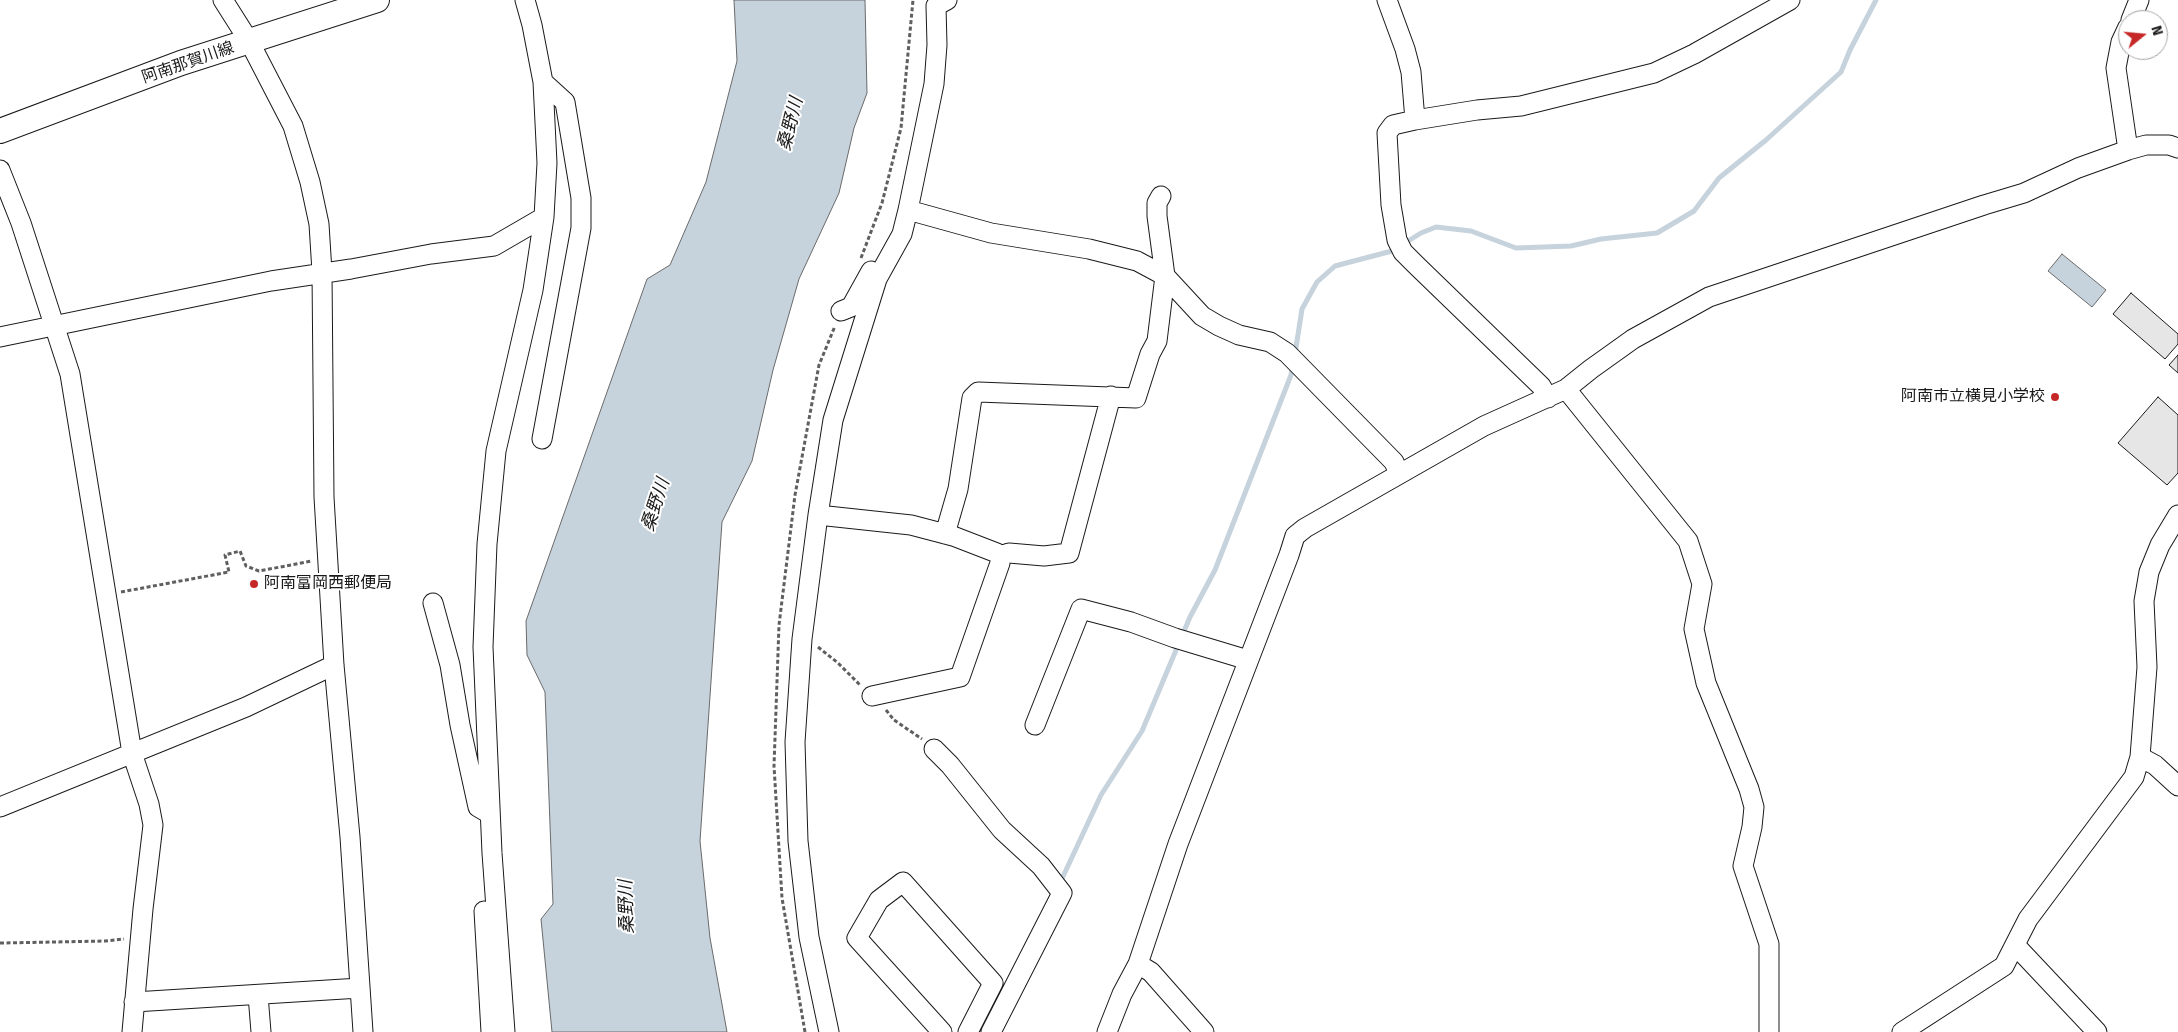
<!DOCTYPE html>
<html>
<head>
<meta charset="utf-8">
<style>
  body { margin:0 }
  #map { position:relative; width:2178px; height:1032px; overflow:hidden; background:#fff; font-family:"Fira Sans",sans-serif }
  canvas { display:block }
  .north { position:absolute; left:2118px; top:10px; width:50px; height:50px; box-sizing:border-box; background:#fff; border:1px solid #a3a3a3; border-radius:50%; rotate:73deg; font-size:14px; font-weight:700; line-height:20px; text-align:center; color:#1a1a1a }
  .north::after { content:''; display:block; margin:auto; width:18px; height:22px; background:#c62828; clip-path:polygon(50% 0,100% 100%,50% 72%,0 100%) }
</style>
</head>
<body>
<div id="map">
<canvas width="2178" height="1032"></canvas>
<div class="north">N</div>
</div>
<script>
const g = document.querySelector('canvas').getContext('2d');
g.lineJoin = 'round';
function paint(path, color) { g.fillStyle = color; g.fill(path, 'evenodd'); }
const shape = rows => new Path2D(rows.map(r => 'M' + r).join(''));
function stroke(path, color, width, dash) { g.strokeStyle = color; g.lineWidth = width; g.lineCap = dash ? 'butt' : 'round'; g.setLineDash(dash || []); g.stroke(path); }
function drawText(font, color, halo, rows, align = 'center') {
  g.font = font + ' "Fira Sans","Noto Sans JP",sans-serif'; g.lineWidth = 4; g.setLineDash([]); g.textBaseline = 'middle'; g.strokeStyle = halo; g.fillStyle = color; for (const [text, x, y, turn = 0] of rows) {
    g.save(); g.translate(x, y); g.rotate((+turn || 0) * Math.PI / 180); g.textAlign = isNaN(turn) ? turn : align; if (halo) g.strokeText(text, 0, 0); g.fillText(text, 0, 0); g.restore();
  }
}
const water = shape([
  [734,0,865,0,867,93,854,128,839,193,799,279,773,370,752,461,722,522,700,841,710,938,727,1032,552,1032,541,919,553,904,545,692,527,655,526,621,647,279,670,265,706,182,737,61,734,0],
  [2062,254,2106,290,2092,307,2048,271,2062,254]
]);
paint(water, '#c6d2dc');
stroke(water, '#6a6a6a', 1);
stroke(shape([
  [1295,354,1302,309,1317,282,1335,266,1392,251,1421,233,1436,227,1471,231,1516,248,1571,246,1601,239,1657,233,1694,211,1719,178,1766,140,1841,72,1850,50,1876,0],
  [1060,883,1101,795,1142,731,1190,617,1215,570,1291,375,1293,365],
  [980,1032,985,1023]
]), '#c6d2dc', 5);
const building = shape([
  [2131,293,2178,334,2178,344,2165,359,2113,314,2131,293],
  [2178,355,2178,373,2169,365,2178,355],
  [2158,397,2178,415,2178,473,2167,485,2118,443,2158,397]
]);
paint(building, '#e6e6e6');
stroke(building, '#1a1a1a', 1);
const minor = shape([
  [223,0,249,41,293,126,310,182,319,224,322,272,324,497,334,665,350,837,363,1032],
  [947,0,936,6,937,45,934,84,908,210,991,233,1089,249,1137,261,1165,276,1202,316,1219,326,1239,335,1270,342,1287,353,1394,462,1399,474],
  [1387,0,1405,49,1411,72,1415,120,1393,125,1387,133,1391,205,1397,240,1403,252,1416,265,1541,386,1548,398],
  [2131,20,2139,0],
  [1415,120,1477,110,1521,106,1654,73,1694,54,1790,0],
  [2128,150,2116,68,2121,42,2128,27],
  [0,170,21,223,70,374,132,753,149,804,153,825,143,909,132,1032],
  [841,311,851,307,871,271],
  [0,337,271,281,351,269,431,254,494,246,544,217],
  [1566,389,1688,541,1702,584,1694,629,1706,683,1749,789,1754,807,1752,827,1743,866,1769,944,1769,1032],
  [542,439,581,228,581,198,565,102,543,82],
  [818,515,911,525,953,536,997,553,1000,556],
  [945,534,958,489,972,398,978,392,1136,398,1150,354,1157,341,1165,276,1157,216,1157,203,1161,196],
  [433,603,450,665,460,725,478,807,490,814],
  [872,696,960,677,1000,563,1000,556,1009,553,1044,556,1069,553,1111,396],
  [1035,725,1081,609,1131,622,1175,638,1248,660],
  [934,749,950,765,1002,830,1041,866,1062,893,991,1032],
  [2140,757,2155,765,2178,786],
  [0,807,246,707,334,665],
  [484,911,491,1032],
  [2015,945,2097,1032],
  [1138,964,1151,972,1204,1032],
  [258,995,261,1032],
  [134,1002,360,988],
  [505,1032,492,853,483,647,487,544,496,451,533,290,544,217,547,163,543,82,532,25,525,0],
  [829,1032,809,937,798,841,795,742,802,639,818,515,833,420,877,279,902,234,908,210],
  [942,1032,857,938,879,900,903,882,993,983,968,1032],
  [1107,1032,1122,994,1138,964,1178,844,1289,555,1295,536,1305,528,1484,426,1566,389,1591,369,1633,339,1709,297,1984,205,2024,193,2078,168,2128,150,2146,145,2169,145,2178,148],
  [1902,1032,2004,966,2028,919,2134,777,2140,757,2147,667,2144,601,2149,572,2160,545,2178,515]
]);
const major = shape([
  [0,131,181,63,377,0]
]);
stroke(minor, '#1a1a1a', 21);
stroke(major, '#1a1a1a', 26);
stroke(shape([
  [861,258,882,203,901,128,913,0],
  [121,592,229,572,225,555,240,551,246,566,259,571,312,561],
  [818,647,838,663,860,685],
  [886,710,894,720,922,739],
  [0,943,105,941,124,939],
  [805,1032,782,898,774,766,779,625,795,495,819,365,835,326]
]), '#5f5f5f', 3, [4, 2.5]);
stroke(minor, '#fff', 19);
stroke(major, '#fff', 24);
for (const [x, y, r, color] of [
  [2055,397,5,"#c62828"],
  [254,584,5,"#c62828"]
]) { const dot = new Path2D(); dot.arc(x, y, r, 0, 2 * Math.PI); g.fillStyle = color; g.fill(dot); stroke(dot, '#fff', 2); }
drawText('16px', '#1a1a1a', '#fff', [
  ["阿南那賀川線",188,63,-19]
]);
drawText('16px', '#1a1a1a', '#fff', [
  ["阿南市立横見小学校",2045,397],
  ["阿南富岡西郵便局",264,584,"left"]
], 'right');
drawText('italic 18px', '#1a1a1a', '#fff', [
  ["桑野川",791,124,-76],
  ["桑野川",656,505,-72],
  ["桑野川",627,907,-92]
]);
</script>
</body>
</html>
